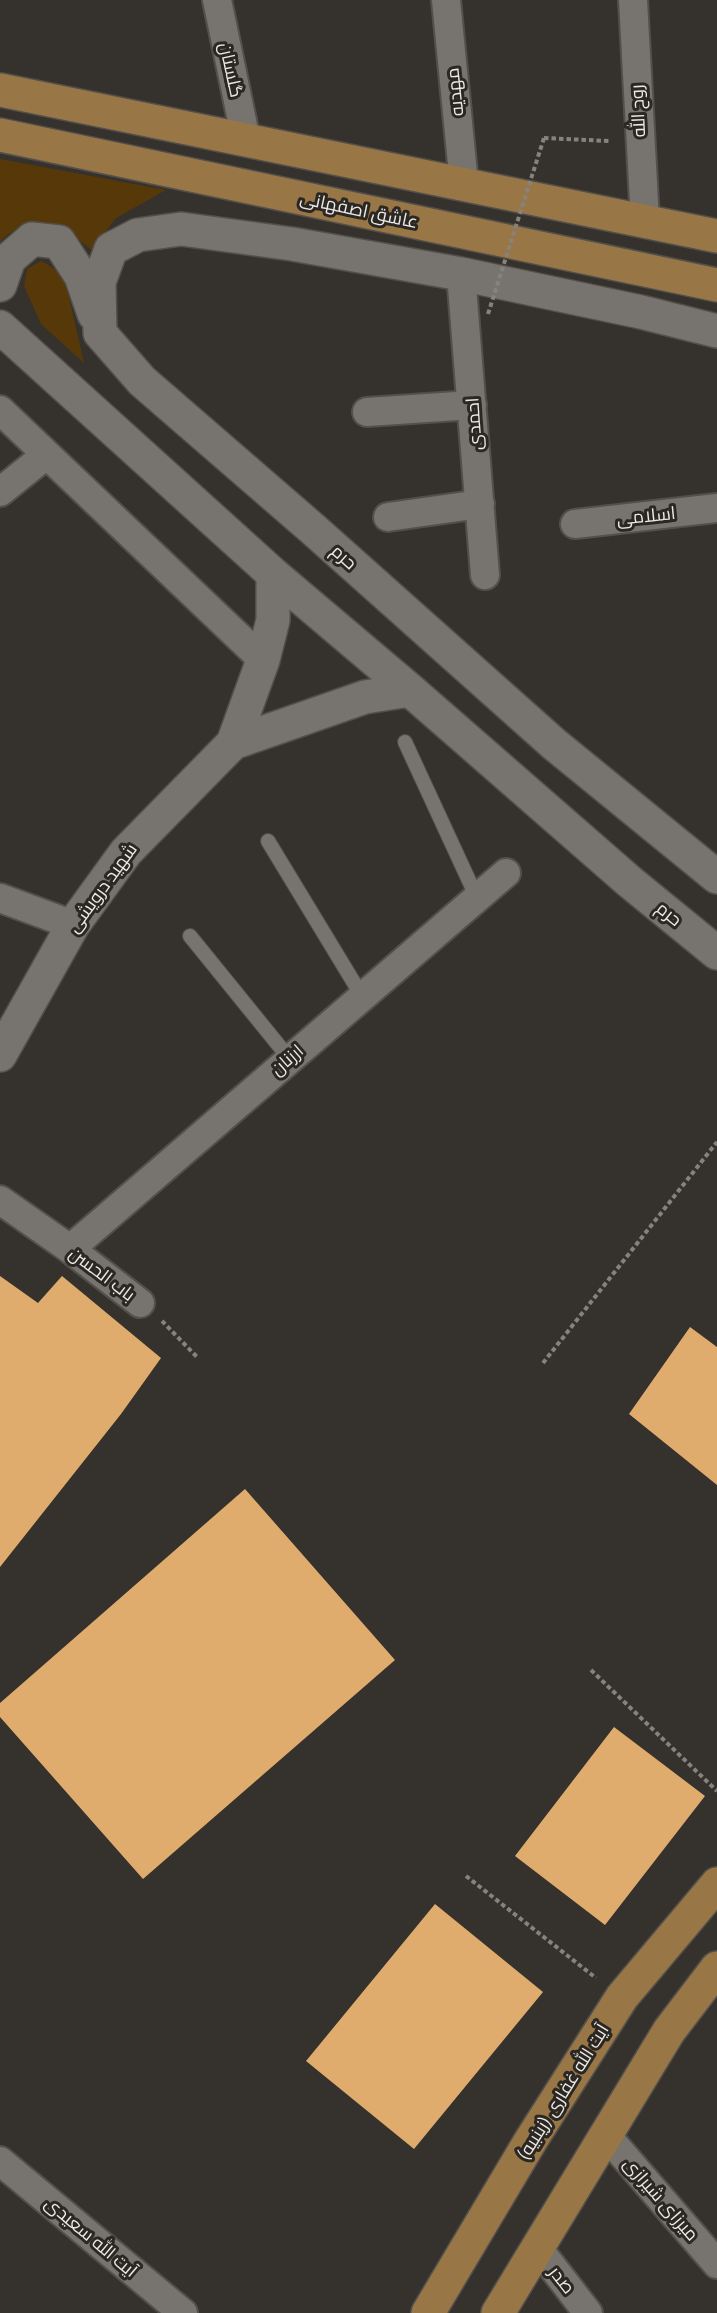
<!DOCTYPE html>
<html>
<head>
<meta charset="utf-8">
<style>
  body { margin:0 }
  canvas { display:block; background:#35312d }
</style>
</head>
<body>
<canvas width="717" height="2313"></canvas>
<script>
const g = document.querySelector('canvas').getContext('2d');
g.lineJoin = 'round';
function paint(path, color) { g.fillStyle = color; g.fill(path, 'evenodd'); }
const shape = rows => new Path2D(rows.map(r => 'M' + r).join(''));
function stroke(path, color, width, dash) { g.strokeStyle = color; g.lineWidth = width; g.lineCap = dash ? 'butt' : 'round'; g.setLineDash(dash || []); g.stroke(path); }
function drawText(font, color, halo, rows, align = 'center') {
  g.font = font + ' Ubuntu,Cairo,sans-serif'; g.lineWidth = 6; g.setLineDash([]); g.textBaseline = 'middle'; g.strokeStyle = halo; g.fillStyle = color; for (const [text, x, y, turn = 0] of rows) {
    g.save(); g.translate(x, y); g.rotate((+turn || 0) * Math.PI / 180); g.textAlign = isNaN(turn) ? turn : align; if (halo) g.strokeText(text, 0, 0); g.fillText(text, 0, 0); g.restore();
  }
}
paint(shape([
  [0,159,166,190,116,218,92,250,64,229,34,222,8,234,0,242],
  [41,261,60,272,68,293,84,363,41,324,24,286,27,269]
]), '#573809');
paint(shape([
  [0,1276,38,1303,62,1276,161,1358,121,1414,0,1567],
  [690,1327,717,1347,717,1485,629,1414],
  [245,1489,395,1660,143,1879,0,1717,0,1703],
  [614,1727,705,1796,605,1925,515,1856],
  [435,1904,543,1992,414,2149,306,2061]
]), '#dfac6d');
const service = shape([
  [405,742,477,898],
  [268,841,362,996],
  [190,936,289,1058]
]);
const minor = shape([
  [217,0,246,140],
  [446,0,464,184],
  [633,0,645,221],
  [461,274,485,575],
  [0,410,263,660],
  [367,412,472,405],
  [0,492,46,455],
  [388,517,480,504],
  [575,524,717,508],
  [0,898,73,925],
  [0,1200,70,1249,140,1303],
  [70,1249,506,873],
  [605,2134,717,2264],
  [0,2161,183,2313],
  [537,2247,588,2313]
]);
const tertiary = shape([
  [0,285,9,259,32,239,59,242,81,276,94,314],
  [0,327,273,574,410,690,630,882,717,953],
  [717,331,641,312,461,274,292,244,181,229,138,235,111,249,99,282,100,333,142,381,314,530,554,744,717,877],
  [233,743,365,697,410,690],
  [0,1055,73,925,126,852,233,743,263,660,273,620,273,574]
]);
const primary = shape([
  [0,90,717,236],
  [0,135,717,285],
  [428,2313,531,2140,622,1997,717,1884],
  [498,2313,669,2031,717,1968]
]);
stroke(service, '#534f4b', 16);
stroke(minor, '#534f4b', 32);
stroke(tertiary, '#534f4b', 36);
stroke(primary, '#534f4b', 36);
stroke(shape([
  [544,138,609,141],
  [162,1321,197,1357],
  [543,1363,717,1142],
  [591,1670,717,1791],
  [466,1876,596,1978]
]), '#86837f', 4, [4.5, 3]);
stroke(service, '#77736e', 14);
stroke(minor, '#77736e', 28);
stroke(tertiary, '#77736e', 33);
stroke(primary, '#997645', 33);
stroke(shape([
  [488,314,544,138]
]), '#86837f', 4, [4.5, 3]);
drawText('18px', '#ece9e6', '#2b2723', [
  ["گلستان",231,70,78],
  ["مهدیه",455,92,-96],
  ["روح الله",638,111,-93],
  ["عاشق اصفهانی",359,210,12],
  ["احمدی",474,424,-94],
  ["اسلامی",646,516,-6],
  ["حرم",344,557,42],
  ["شهید درویشی",102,888,-54],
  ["حرم",669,914,39],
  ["ارزنان",287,1060,-41],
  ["باب الحسن",102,1274,37],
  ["آیت الله غفاری (زینبیه)",563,2092,-58],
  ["میرزای شیرازی",661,2199,49],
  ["آیت الله سعیدی",91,2237,40],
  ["صدر",562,2280,52]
]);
</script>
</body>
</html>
